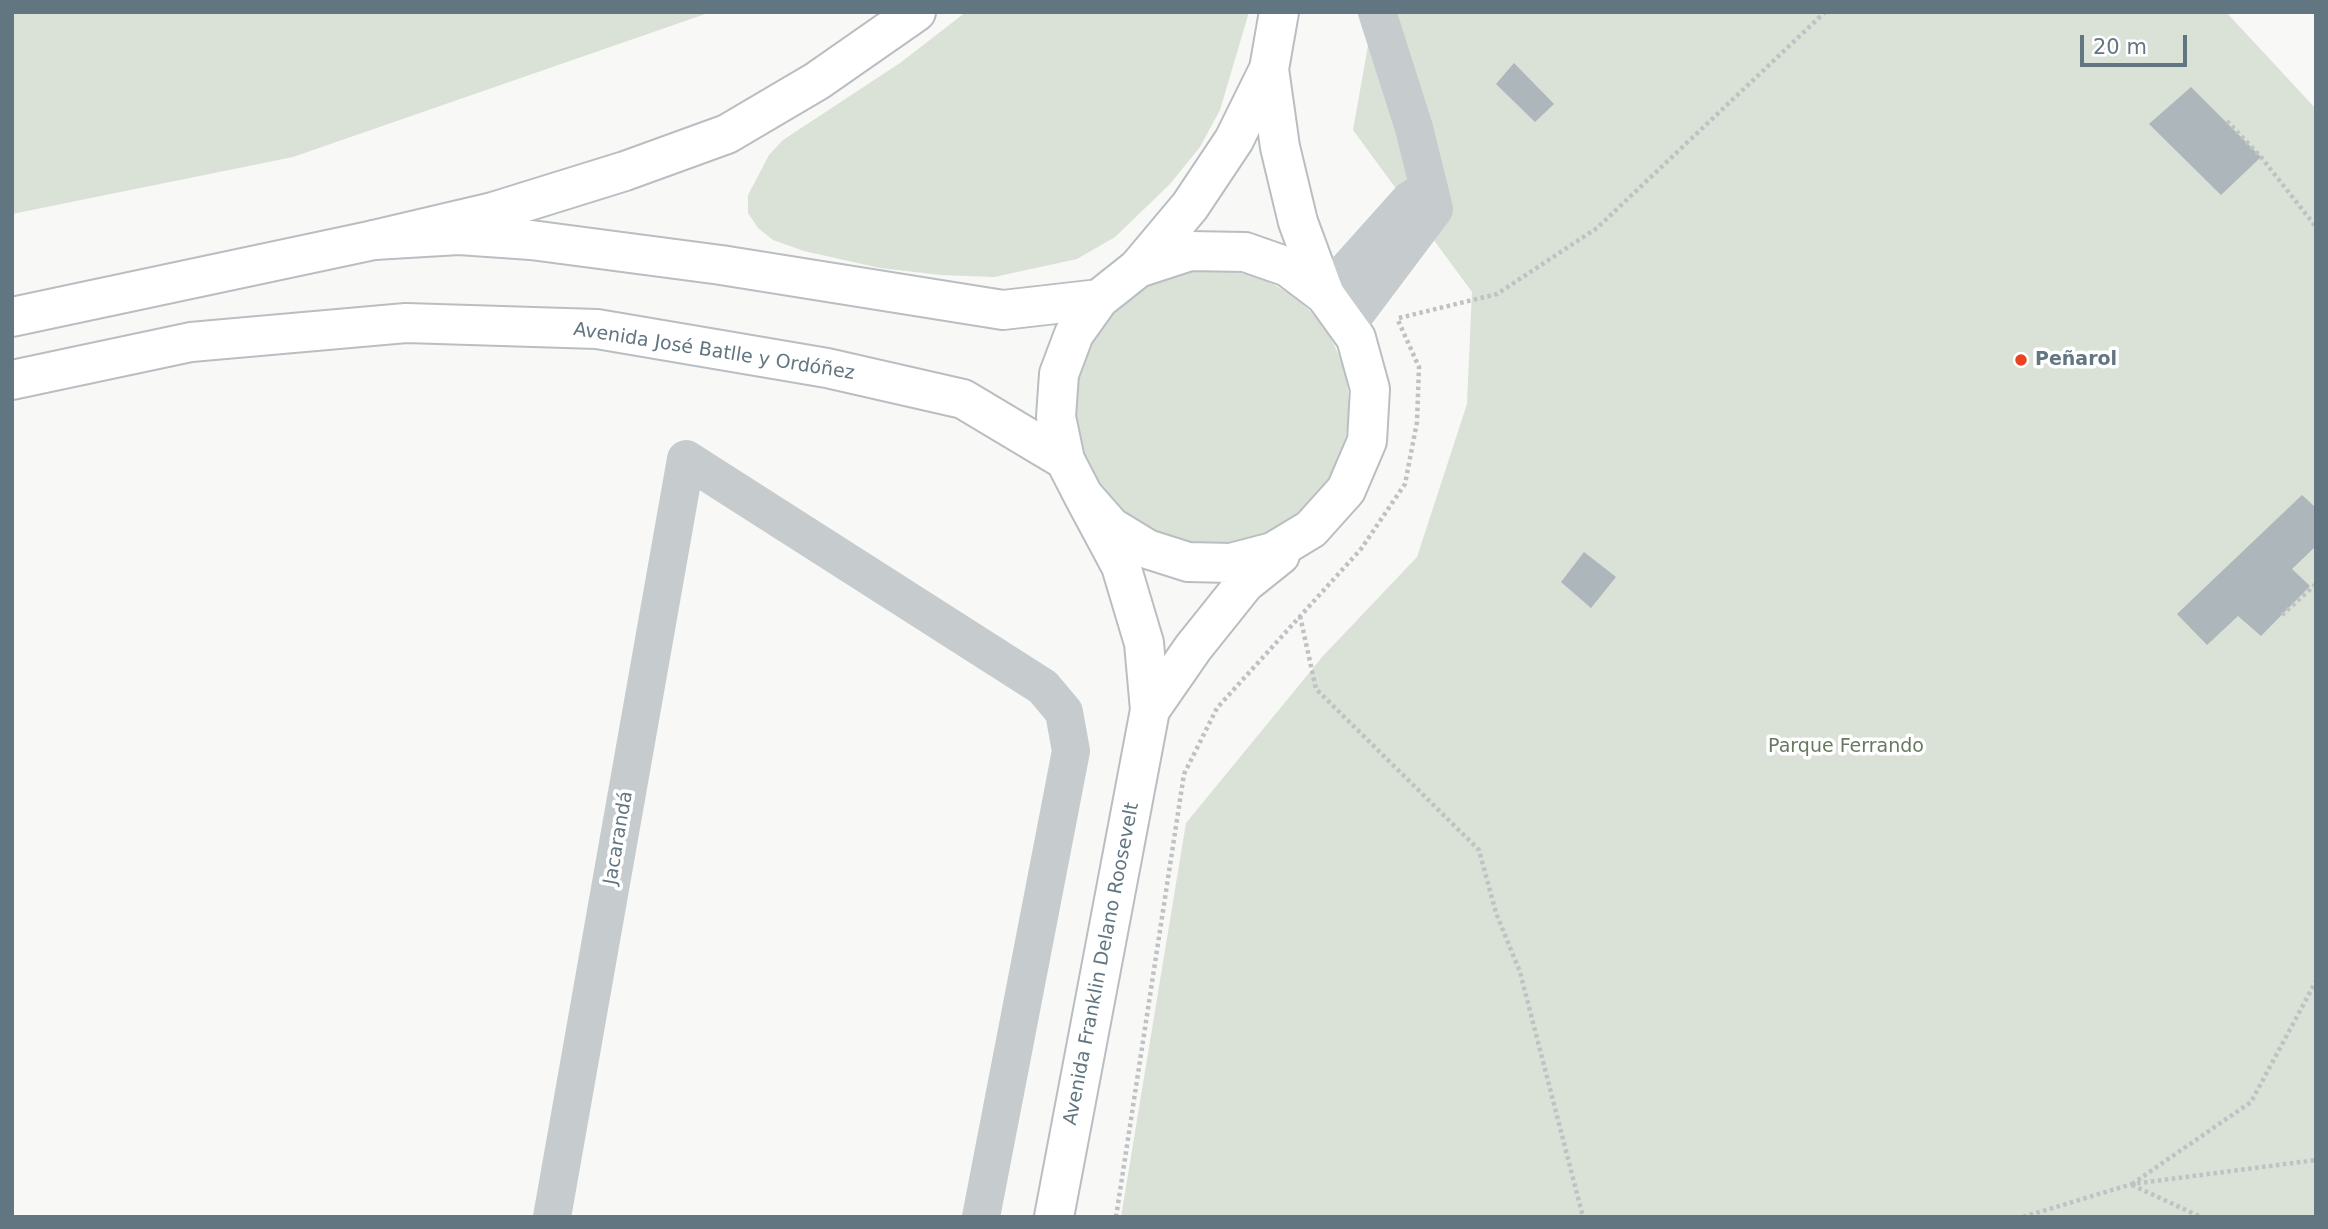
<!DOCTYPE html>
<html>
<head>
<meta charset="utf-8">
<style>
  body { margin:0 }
  #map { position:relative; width:2328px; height:1229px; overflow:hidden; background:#f8f8f6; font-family:"DejaVu Sans",sans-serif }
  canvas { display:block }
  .frame { position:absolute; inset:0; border:14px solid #627682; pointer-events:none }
  .scale { position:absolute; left:2080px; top:35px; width:107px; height:32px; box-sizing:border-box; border:4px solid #627682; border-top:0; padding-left:9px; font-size:21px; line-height:24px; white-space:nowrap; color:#627682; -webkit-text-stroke:5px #fff; paint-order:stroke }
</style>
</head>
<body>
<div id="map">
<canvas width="2328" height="1229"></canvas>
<div class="frame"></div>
<div class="scale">20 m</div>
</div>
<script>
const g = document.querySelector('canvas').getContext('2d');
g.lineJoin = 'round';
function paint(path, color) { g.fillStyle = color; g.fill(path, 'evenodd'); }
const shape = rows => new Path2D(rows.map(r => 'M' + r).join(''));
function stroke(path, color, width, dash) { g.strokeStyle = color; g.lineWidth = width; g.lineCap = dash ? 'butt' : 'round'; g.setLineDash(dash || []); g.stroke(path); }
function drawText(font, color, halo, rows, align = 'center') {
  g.font = font + ' "DejaVu Sans",sans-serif'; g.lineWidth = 7; g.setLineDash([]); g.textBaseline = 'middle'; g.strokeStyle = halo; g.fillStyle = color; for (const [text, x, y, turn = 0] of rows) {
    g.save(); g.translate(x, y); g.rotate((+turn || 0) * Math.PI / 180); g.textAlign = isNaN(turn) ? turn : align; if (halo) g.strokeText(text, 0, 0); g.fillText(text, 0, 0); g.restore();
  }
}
paint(shape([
  [12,12,711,12,293,157,12,214],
  [966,12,1249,12,1220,110,1200,147,1170,184,1115,237,1077,259,994,277,941,275,880,268,804,251,773,240,758,228,748,213,748,195,769,155,783,140,900,63],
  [1374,12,2226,12,2316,109,2316,1217,1121,1217,1186,823,1323,656,1417,557,1467,404,1472,292,1353,130],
  '1075 407a137 137 0 1 1 274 0a137 137 0 1 1-274 0Z'
]), '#dae1d6');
paint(shape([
  [1514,63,1554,104,1535,122,1496,84],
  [2191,87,2261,157,2221,195,2149,124],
  [2302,495,2316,508,2316,546,2292,569,2310,586,2261,636,2238,616,2207,645,2177,614],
  [1584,552,1616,577,1591,608,1561,582]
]), '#acb6bb');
const primary = shape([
  [12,317,374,240,459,235,531,240,721,265,1003,310,1099,299],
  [12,380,191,342,406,323,597,329,827,368,963,399,1065,460],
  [1150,710,1193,648,1245,583,1280,555],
  [1054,1217,1150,710,1144,643,1121,566,1083,495,1065,460,1056,417,1059,374,1074,334,1099,299,1138,268,1190,251,1245,252,1288,267,1325,295,1356,338,1370,389,1367,441,1346,490,1311,529,1273,552,1231,563,1188,562,1147,549,1111,527,1083,495]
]);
const trunk = shape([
  [1269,69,1280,147,1298,222,1325,295],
  [374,240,493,212,625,171,727,134,817,81,916,12],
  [1138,268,1190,206,1234,140,1269,69,1279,12]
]);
stroke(primary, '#b9bec1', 42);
stroke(trunk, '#babec1', 42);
stroke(shape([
  [2227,121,2261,157,2316,227],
  [1399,318,1497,294,1597,228,1825,12],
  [2282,615,2316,584],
  [1300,616,1316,689,1479,850,1496,913,1520,972,1583,1217],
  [2132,1184,2251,1102,2316,981],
  [2132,1185,2201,1217],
  [1116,1217,1184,774,1217,708,1361,549,1405,484,1417,422,1419,367,1397,318],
  [2023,1217,2132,1184,2316,1160]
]), '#bfc2c4', 4.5, [3.5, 3.5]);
stroke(shape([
  [1325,295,1410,200,1429,188],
  [1347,325,1434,209,1414,128,1377,12],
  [552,1217,686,459,1043,687,1064,712,1071,751,981,1217]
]), '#c6cbcd', 38);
stroke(primary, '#fff', 38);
stroke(trunk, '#fff', 38);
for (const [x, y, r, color] of [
  [2021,360,7,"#ed4221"]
]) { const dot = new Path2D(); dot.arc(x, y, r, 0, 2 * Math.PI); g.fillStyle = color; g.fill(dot); stroke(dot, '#fff', 2.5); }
drawText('19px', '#627682', '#fff', [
  ["Avenida José Batlle y Ordóñez",714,352,9],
  ["Jacarandá",619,838,-80],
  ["Avenida Franklin Delano Roosevelt",1102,964,-79]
]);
drawText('bold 19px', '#627682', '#fff', [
  ["Peñarol",2035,360]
], 'left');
drawText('19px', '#677a61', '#fff', [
  ["Parque Ferrando",1846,747]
]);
</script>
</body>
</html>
